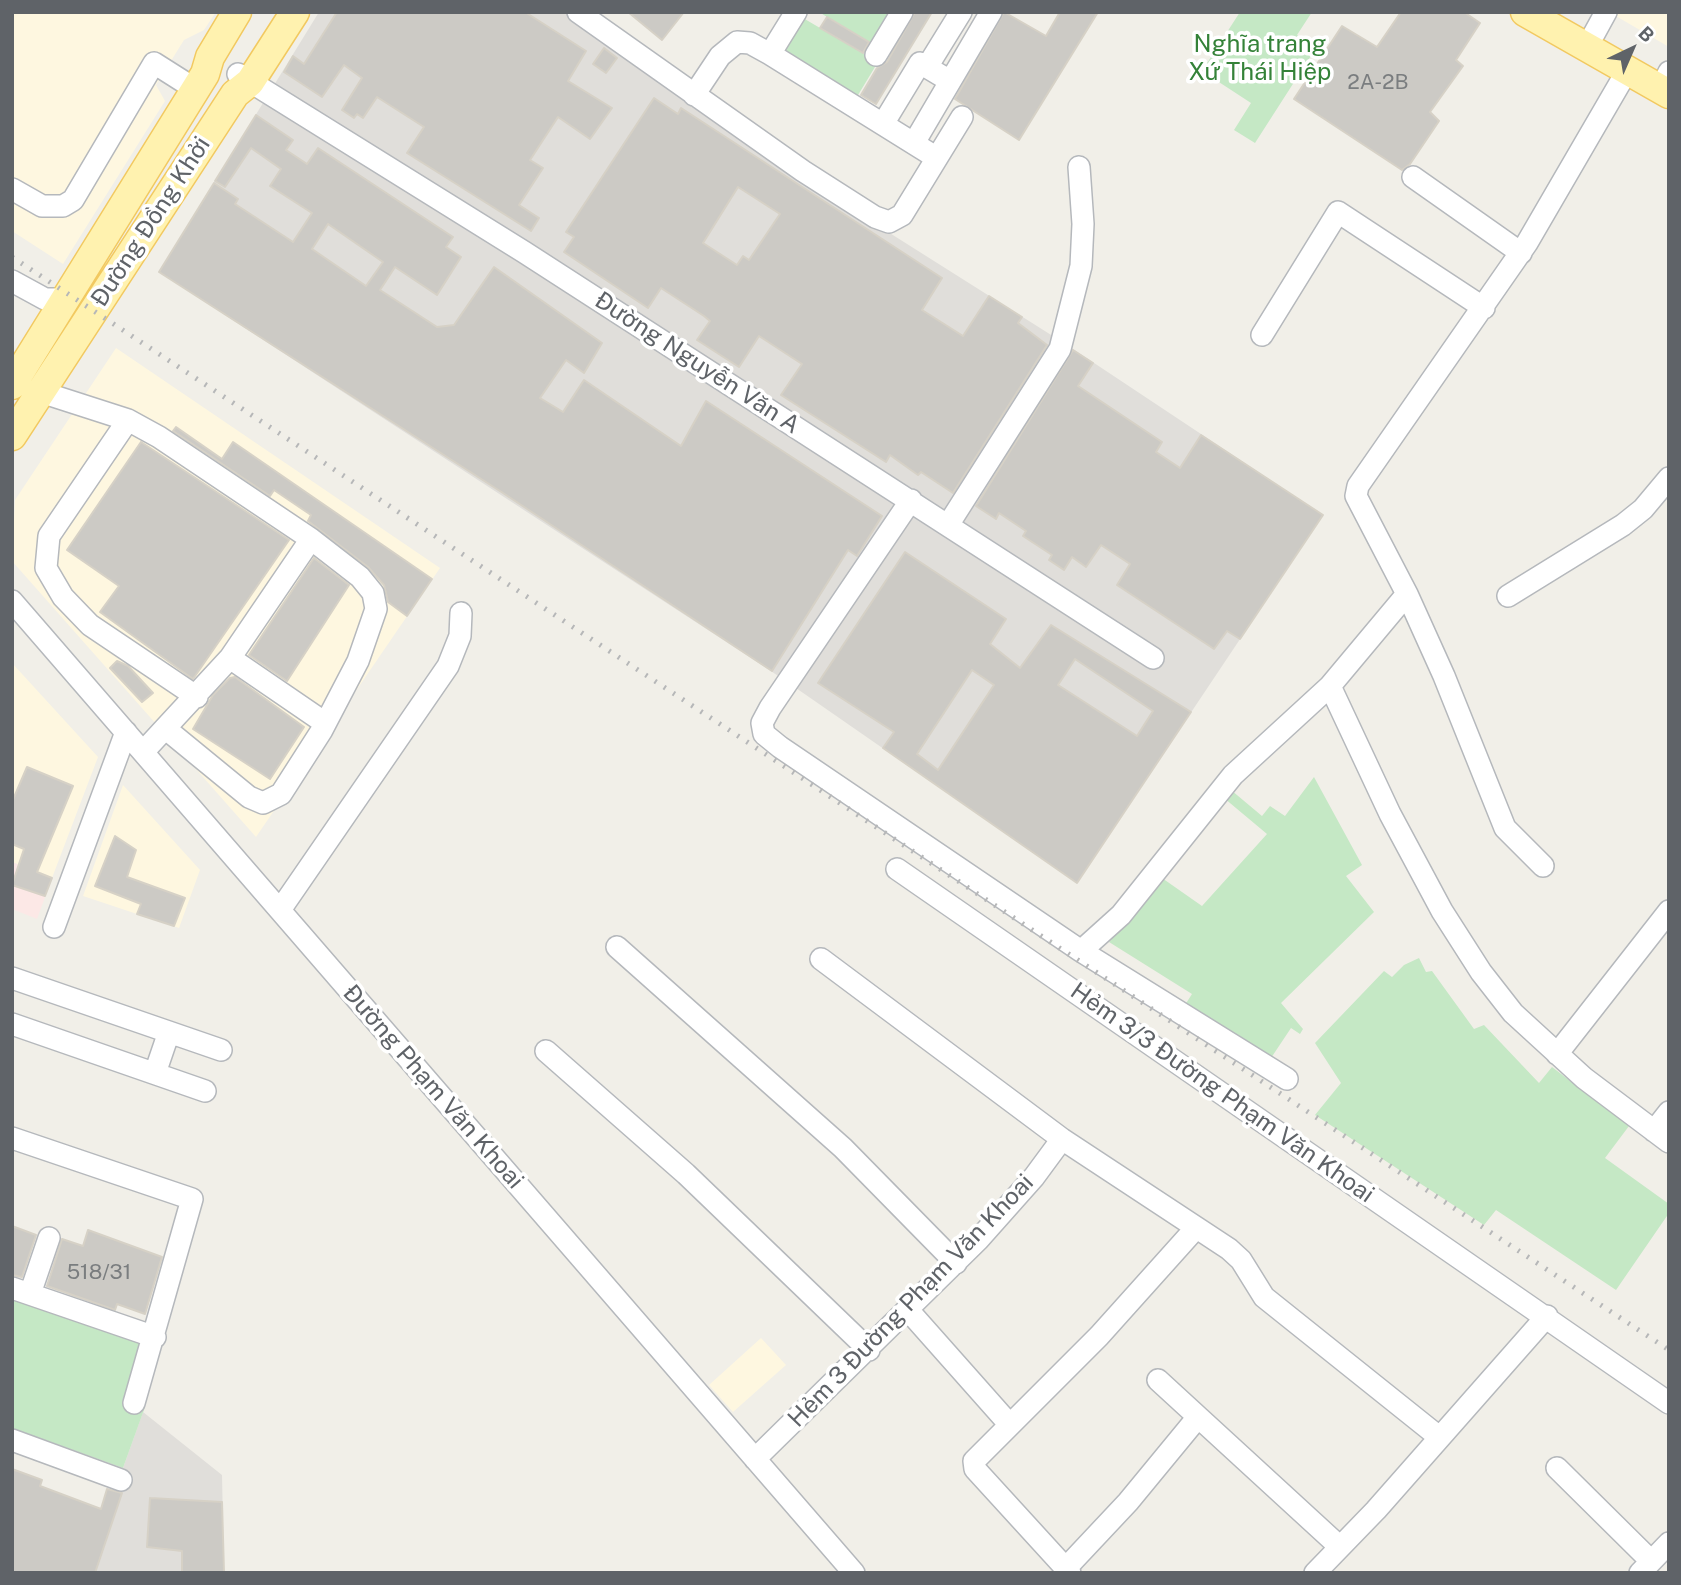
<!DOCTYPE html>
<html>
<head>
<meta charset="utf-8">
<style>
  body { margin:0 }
  #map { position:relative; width:1681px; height:1585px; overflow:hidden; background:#f1efe8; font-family:"Public Sans",sans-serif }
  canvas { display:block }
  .frame { position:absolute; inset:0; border:14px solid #5f6368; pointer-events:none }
  .north { position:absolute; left:1597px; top:14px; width:70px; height:70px; -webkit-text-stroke:5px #fff; paint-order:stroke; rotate:44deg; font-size:19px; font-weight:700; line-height:28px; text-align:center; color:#5f6368 }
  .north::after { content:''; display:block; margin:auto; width:24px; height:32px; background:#5f6368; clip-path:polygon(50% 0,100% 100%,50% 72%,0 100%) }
</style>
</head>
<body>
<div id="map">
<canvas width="1681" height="1585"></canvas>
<div class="frame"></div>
<div class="north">B</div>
</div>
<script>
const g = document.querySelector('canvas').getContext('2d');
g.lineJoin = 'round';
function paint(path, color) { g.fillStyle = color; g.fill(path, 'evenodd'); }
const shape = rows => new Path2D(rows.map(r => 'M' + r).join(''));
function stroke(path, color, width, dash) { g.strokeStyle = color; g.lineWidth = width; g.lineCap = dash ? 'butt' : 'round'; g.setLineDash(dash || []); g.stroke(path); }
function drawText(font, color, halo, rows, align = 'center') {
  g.font = font + ' "Public Sans",sans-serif'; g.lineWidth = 7; g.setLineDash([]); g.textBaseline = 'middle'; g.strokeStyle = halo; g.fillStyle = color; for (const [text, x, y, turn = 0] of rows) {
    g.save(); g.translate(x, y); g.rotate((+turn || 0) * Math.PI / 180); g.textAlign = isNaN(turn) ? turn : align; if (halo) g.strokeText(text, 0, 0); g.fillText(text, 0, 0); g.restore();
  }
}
paint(shape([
  [12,12,216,12,204,30,184,40,156,85,165,101,63,264,12,231],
  [1609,12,1669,12,1669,47],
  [116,348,440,568,256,837,12,561,15,500],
  [12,663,98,757,52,878,12,862],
  [123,785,200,870,179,928,83,896],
  [761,1338,786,1365,733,1412,709,1385]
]), '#fef7e0');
paint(shape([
  [319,12,565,12,801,177,1067,345,1323,515,1077,883,783,679,159,272],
  [143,1412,222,1475,224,1573,95,1573,129,1471,123,1468]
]), '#e0deda');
paint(shape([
  [12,862,52,878,37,919,12,909]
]), '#fce8e6');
paint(shape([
  [819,12,894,12,874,46],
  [1240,12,1312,12,1297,35,1316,48,1255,143,1234,130,1251,103,1202,71],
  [803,18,878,62,855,100,782,53],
  [1314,777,1362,865,1346,876,1374,912,1281,1003,1303,1029,1300,1034,1291,1028,1269,1061,1183,1008,1192,994,1109,942,1162,878,1202,906,1267,834,1224,798,1231,790,1262,816,1270,806,1285,816],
  [1419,958,1426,972,1432,971,1474,1029,1484,1025,1539,1083,1552,1067,1629,1126,1605,1158,1669,1204,1669,1213,1616,1290,1496,1210,1484,1225,1315,1115,1341,1083,1315,1043,1384,971,1392,977,1404,965],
  [12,1297,144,1344,125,1399,145,1407,123,1468,12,1428]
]), '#c5e8c5');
const building = shape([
  [337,12,525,12,586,51,568,81,612,108,590,139,558,117,530,160,543,168,519,205,539,218,531,231,407,153,424,127,377,97,363,118,357,114,354,118,342,110,362,78,344,65,322,97,284,72,293,56,304,64,337,12],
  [628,12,684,12,662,40,628,12],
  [915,12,932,12,876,104,861,95,877,68,887,62,915,12],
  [1004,12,1046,36,1060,12,1098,12,1019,140,955,99,1004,12],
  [1401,12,1464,12,1480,23,1456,60,1463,66,1430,112,1439,121,1410,164,1402,170,1294,99,1342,26,1377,47,1401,12],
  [827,17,869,42,863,53,820,28,827,17],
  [604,48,617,58,606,73,593,64,604,48],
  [654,98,678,114,681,108,942,278,922,310,963,336,989,296,1022,317,1018,323,1047,345,953,493,921,472,918,475,890,455,886,462,781,395,802,364,759,336,739,367,697,340,710,321,704,316,661,288,648,308,564,252,574,237,566,232,654,98],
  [738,187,780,214,749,260,743,256,737,265,703,243,738,187],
  [256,115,293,140,286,150,307,164,318,148,453,237,446,247,461,257,437,295,395,267,380,290,437,327,454,325,494,267,602,343,584,373,566,360,540,398,563,412,584,380,681,446,706,401,882,516,857,556,848,550,772,671,503,493,159,272,214,183,238,199,235,204,293,242,312,213,270,186,281,169,251,148,225,187,215,181,256,115],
  [328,224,383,262,366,286,312,249,328,224],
  [1073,350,1093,363,1078,386,1162,442,1156,452,1180,468,1201,435,1323,515,1240,639,1227,631,1214,649,1117,585,1130,564,1101,545,1086,567,1072,557,1064,570,1049,560,1052,555,1023,536,1026,531,999,513,996,519,976,506,1073,350],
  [176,427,222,459,233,442,432,579,407,616,388,602,384,585,368,567,308,521,311,515,274,490,270,496,173,431,176,427],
  [141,442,289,540,193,679,100,612,119,586,67,550,141,442],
  [905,552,1006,619,990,644,1020,668,1051,625,1191,712,1077,883,883,748,894,732,818,683,905,552],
  [1075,659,1153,711,1137,736,1058,685,1075,659],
  [972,670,994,685,938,770,917,754,972,670],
  [314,558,349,585,287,681,249,655,314,558],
  [117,661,128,666,153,693,142,702,110,668,117,661],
  [235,677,304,727,270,779,193,729,213,695,230,678,235,677],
  [27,767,73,786,37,872,52,878,45,896,12,885,24,849,12,844,12,802,27,767],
  [115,836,136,850,127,877,185,898,174,926,137,914,141,904,95,886,115,836],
  [12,1226,36,1235,22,1277,12,1275,12,1226],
  [88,1230,162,1257,145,1314,117,1304,115,1310,47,1286,62,1239,83,1246,88,1230],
  [12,1469,42,1480,40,1486,101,1509,107,1489,122,1493,95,1573,12,1573,12,1469],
  [150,1498,222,1502,224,1573,182,1573,182,1551,147,1547,150,1498]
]);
paint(building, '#cccac5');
stroke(building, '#d6d1c6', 2);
const minor = shape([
  [578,12,803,171,875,217,889,222,902,215,962,117],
  [1594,34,1606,12],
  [770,54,937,158],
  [876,55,902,12],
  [927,67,961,12],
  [238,74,524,252,1153,658],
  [1667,76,1669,72],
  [694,95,720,56,737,42,750,43,770,54,796,12],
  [883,124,920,63,950,81],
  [914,143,991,12],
  [1413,177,1521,253],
  [12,189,42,206,63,206,73,200,154,63,195,89],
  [12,281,45,299,66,299],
  [1262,335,1338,212,1484,308],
  [41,392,128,420,159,437,311,539,360,577,373,593,376,609,358,661,322,730,281,794,263,803,249,797,166,729],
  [128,420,49,536,46,568,63,597,90,625,197,697],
  [911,500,770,708,762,723,764,734,780,747,1081,951,1121,915,1233,775,1330,686,1407,594],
  [948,525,1060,349,1081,266,1083,224,1079,167],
  [1508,596,1623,525,1643,509,1669,478],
  [12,601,854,1573],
  [230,658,325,723],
  [1330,686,1390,814,1442,911,1481,972,1513,1013,1584,1078,1669,1142],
  [143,752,230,658,311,539],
  [1543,866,1505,828,1444,676,1407,594,1356,496,1358,486,1527,243,1627,71],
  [897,869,1669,1403],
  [280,910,448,666,460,636,461,613],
  [54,927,126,732],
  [617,947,843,1148,956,1263],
  [1081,951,1287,1079],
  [821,959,1062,1139,1229,1249,1241,1260,1264,1297,1439,1437],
  [12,978,221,1050],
  [12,1024,205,1091],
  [546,1051,686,1174,869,1350],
  [1557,1054,1669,911],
  [155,1073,169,1032],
  [1654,1131,1669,1112],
  [12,1138,192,1199,134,1403],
  [12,1288,155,1337],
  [30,1294,49,1238],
  [908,1310,1010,1425],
  [1158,1380,1340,1547],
  [12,1440,121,1480],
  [755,1459,978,1240,1034,1177,1062,1139],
  [1557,1468,1651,1561],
  [1066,1568,1128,1502,1198,1417],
  [1070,1573,975,1469,974,1461,1099,1336,1195,1229],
  [1315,1573,1376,1510,1547,1316],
  [1640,1573,1669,1543]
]);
const major = shape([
  [1525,12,1669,94],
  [12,385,205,74,210,57,237,12],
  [12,436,235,94,250,82,295,12]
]);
stroke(minor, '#b5b8bc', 24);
stroke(major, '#f2c960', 31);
stroke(minor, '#fff', 21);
stroke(major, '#fff2af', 28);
stroke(shape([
  [12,257,1669,1350]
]), '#b6b7b8', 5, [2, 9]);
drawText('21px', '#7a7d7f', null, [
  ["2A-2B",1378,83],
  ["518/31",99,1273]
]);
drawText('24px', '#348238', '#fff', [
  ["Nghĩa trang",1260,45],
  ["Xứ Thái Hiệp",1260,73]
]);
drawText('24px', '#5f6368', '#fff', [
  ["Đường Đồng Khởi",151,222,-57],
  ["Đường Nguyễn Văn A",697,363,33],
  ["Đường Phạm Văn Khoai",433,1087,49],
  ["Hẻm 3/3 Đường Phạm Văn Khoai",1222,1093,35],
  ["Hẻm 3 Đường Phạm Văn Khoai",911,1301,-46]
]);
</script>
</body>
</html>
